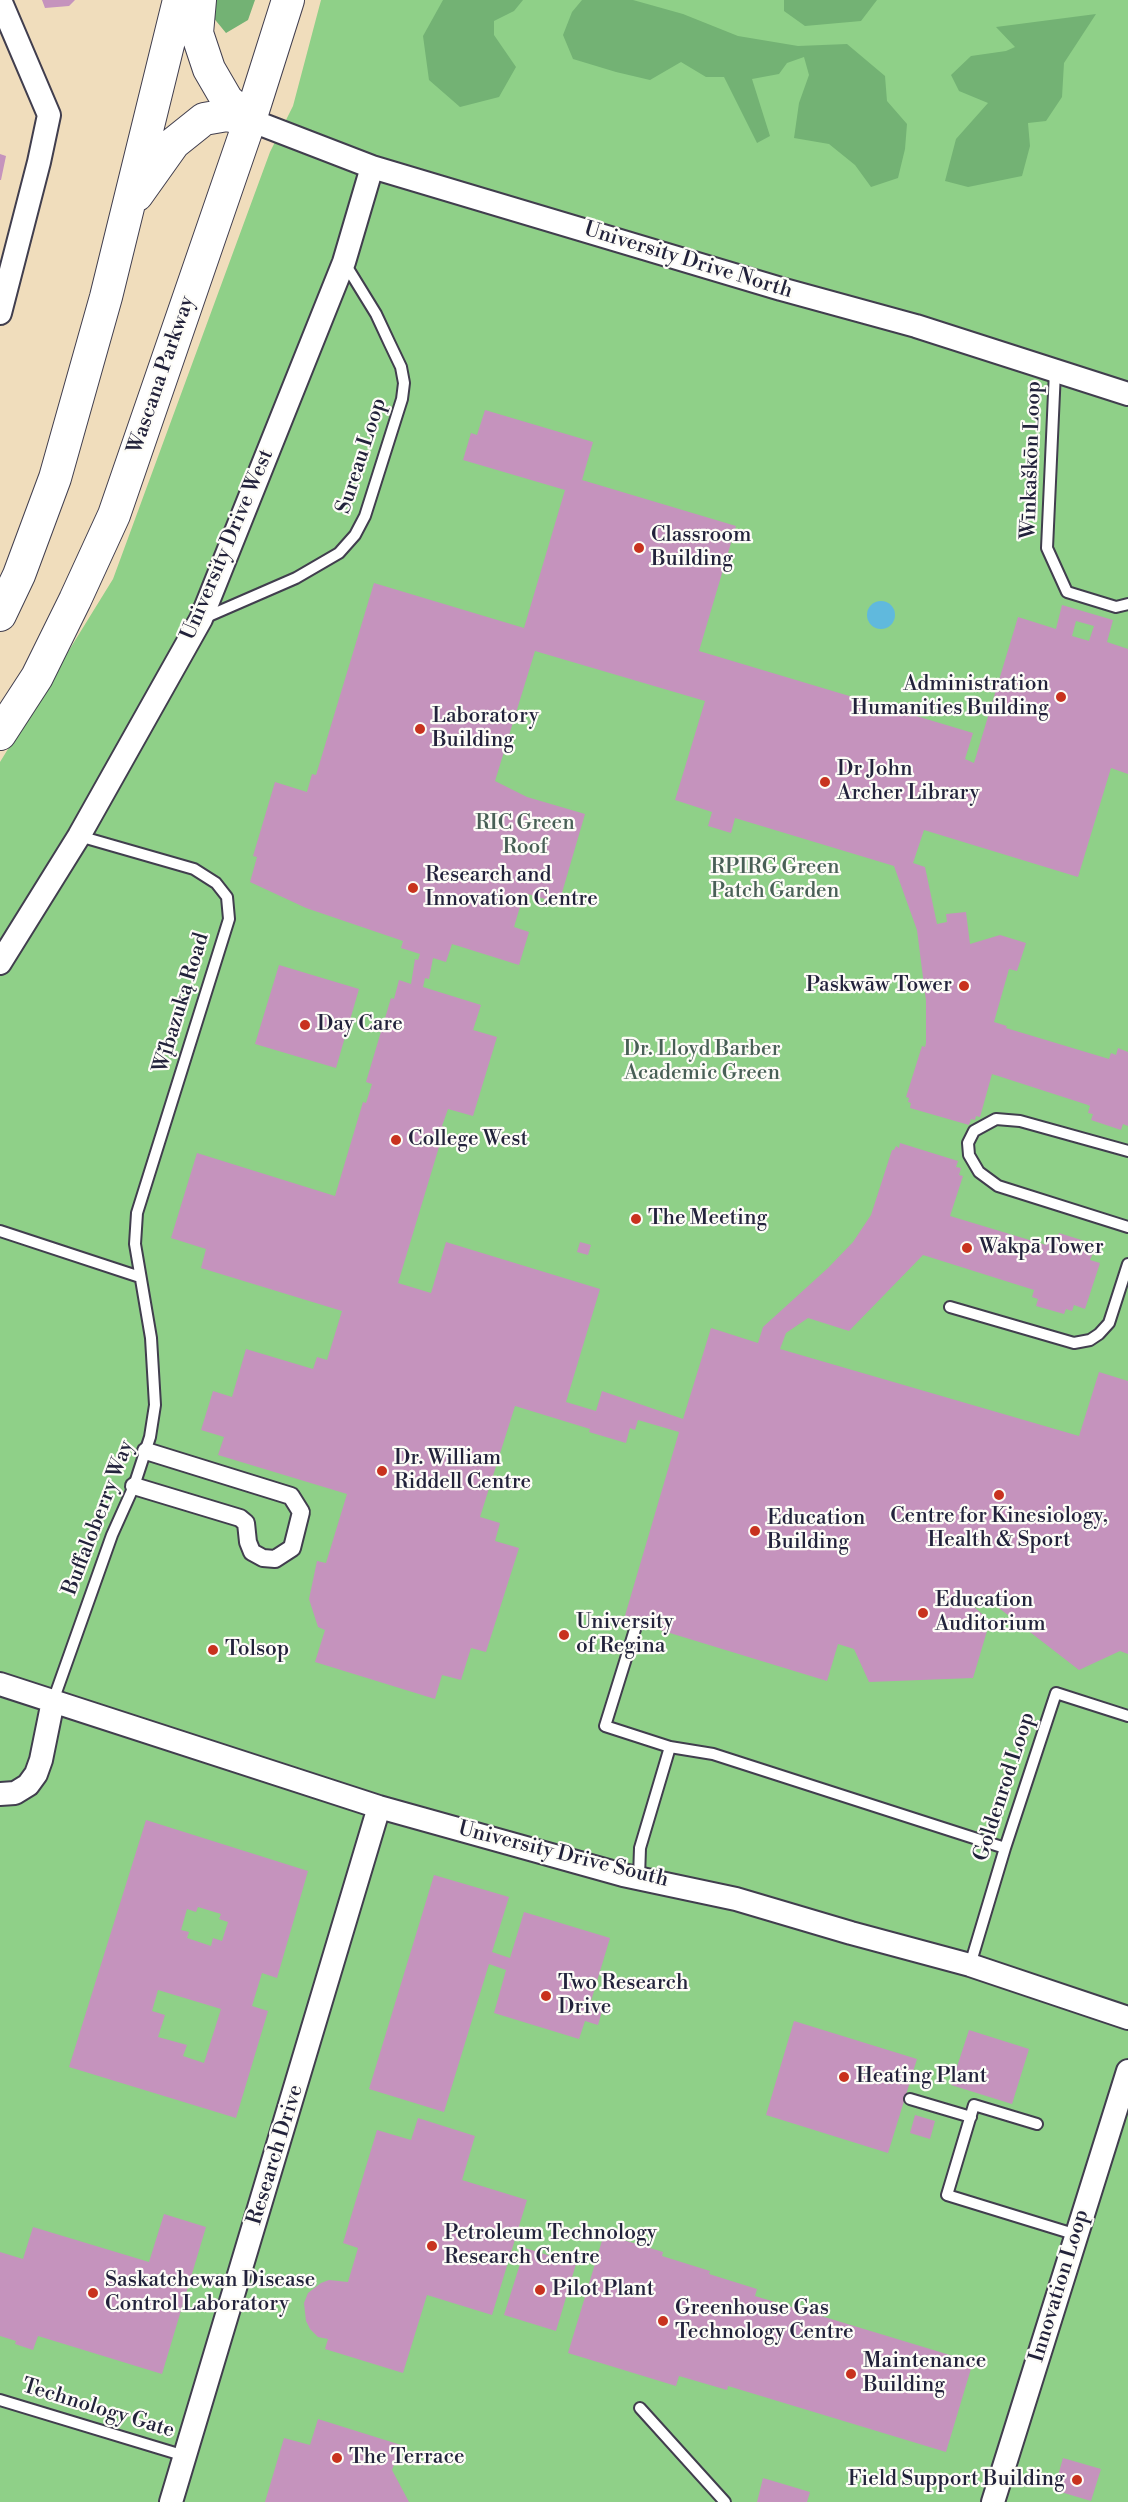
<!DOCTYPE html>
<html>
<head>
<meta charset="utf-8">
<style>
  body { margin:0 }
  canvas { display:block; background:#f0ddbc }
</style>
</head>
<body>
<canvas width="1128" height="2502"></canvas>
<script>
const g = document.querySelector('canvas').getContext('2d');
g.lineJoin = 'round';
function paint(path, color) { g.fillStyle = color; g.fill(path, 'evenodd'); }
const shape = rows => new Path2D(rows.map(r => 'M' + r).join(''));
function stroke(path, color, width, dash) { g.strokeStyle = color; g.lineWidth = width; g.lineCap = dash ? 'butt' : 'round'; g.setLineDash(dash || []); g.stroke(path); }
function drawText(font, color, halo, rows, align = 'center') {
  g.font = font + ' "Libre Bodoni",serif'; g.lineWidth = 4.5; g.setLineDash([]); g.textBaseline = 'middle'; g.strokeStyle = halo; g.fillStyle = color; for (const [text, x, y, turn = 0] of rows) {
    g.save(); g.translate(x, y); g.rotate((+turn || 0) * Math.PI / 180); g.textAlign = isNaN(turn) ? turn : align; if (halo) g.strokeText(text, 0, 0); g.fillText(text, 0, 0); g.restore();
  }
}
paint(shape([
  [321,0,1128,0,1128,2502,0,2502,0,762,113,579,270,152,293,106]
]), '#8fd088');
paint(shape([
  [211,0,255,0,248,20,226,33,212,16],
  [443,0,523,0,514,11,494,21,494,35,516,67,499,97,460,107,429,80,423,36],
  [582,0,633,0,683,14,738,36,798,46,847,44,885,76,887,101,907,124,905,149,898,178,871,187,855,165,829,144,794,138,799,103,809,75,804,57,787,63,779,74,752,79,770,136,757,143,724,77,706,77,681,62,650,80,616,72,573,59,563,35,572,12],
  [784,0,877,0,861,21,805,26,784,11],
  [1096,14,1064,63,1062,97,1046,121,1028,123,1030,146,1022,176,968,187,945,181,956,139,988,103,959,91,951,75,971,56,1006,51,1015,47,996,27]
]), '#73b274');
paint(shape([
  '867 615a14 14 0 1 1 28 0a14 14 0 1 1-28 0Z'
]), '#60b9dd');
paint(shape([
  [42,0,75,0,69,6,45,8],
  [0,154,6,156,1,180,0,180],
  [485,410,593,442,582,480,736,526,699,651,973,733,965,759,974,763,1018,617,1056,629,1062,605,1113,620,1107,642,1128,649,1128,774,1111,768,1078,877,924,830,913,863,925,867,937,924,947,922,946,914,966,912,970,944,1000,935,1026,943,1017,971,1009,969,994,1022,1007,1026,1006,1028,1109,1059,1111,1053,1116,1055,1118,1048,1128,1052,1128,1126,1123,1124,1121,1130,1091,1120,1093,1114,1088,1113,1090,1106,1088,1105,992,1074,980,1117,976,1116,975,1120,971,1119,969,1125,910,1108,911,1103,908,1102,909,1098,906,1097,922,1046,925,1047,926,1043,926,1001,917,930,894,866,735,818,731,833,708,826,712,812,675,800,705,701,535,651,495,781,527,797,585,814,559,903,524,893,514,927,529,932,519,965,452,944,446,962,433,958,429,979,425,978,423,987,481,1005,473,1030,497,1037,473,1116,448,1109,442,1126,445,1127,398,1283,431,1293,446,1242,600,1289,566,1402,596,1411,602,1391,683,1419,711,1328,758,1343,763,1327,828,1268,853,1242,871,1215,892,1150,894,1150,896,1146,899,1148,900,1143,958,1161,956,1167,961,1168,959,1175,963,1176,950,1216,1046,1245,1048,1239,1056,1242,1059,1233,1088,1242,1085,1250,1093,1253,1090,1260,1100,1263,1085,1309,1074,1305,1072,1311,1066,1309,1064,1314,1036,1306,1038,1299,1032,1297,1034,1290,923,1255,849,1331,808,1318,786,1333,780,1349,1079,1436,1099,1372,1128,1381,1128,1654,1120,1651,1079,1670,995,1605,984,1600,973,1606,990,1621,973,1678,869,1682,854,1649,838,1644,827,1681,624,1619,679,1432,638,1420,635,1430,630,1428,626,1443,589,1432,590,1429,515,1406,480,1517,500,1523,495,1541,519,1548,486,1652,471,1648,461,1680,442,1675,435,1699,315,1662,325,1630,318,1627,309,1599,317,1561,326,1563,347,1494,218,1455,224,1437,201,1430,213,1391,232,1397,246,1349,313,1369,317,1357,327,1360,342,1311,201,1268,206,1249,171,1238,197,1153,335,1196,363,1102,366,1103,372,1084,366,1082,391,998,394,999,399,980,411,984,415,959,418,960,420,954,401,948,403,941,306,908,250,882,257,857,253,856,275,782,307,792,312,774,316,775,374,583,524,628,565,490,463,460,471,433,477,435],
  [1076,621,1094,626,1089,641,1072,636],
  [279,965,359,989,336,1068,255,1044],
  [580,1242,591,1245,588,1255,577,1252],
  [146,1820,308,1871,277,1978,262,1973,252,2006,268,2011,236,2118,69,2067],
  [198,1907,221,1914,219,1919,228,1922,222,1941,213,1938,211,1946,187,1938,189,1932,181,1930,187,1909,196,1912],
  [158,1990,221,2009,204,2063,183,2056,187,2045,158,2037,165,2015,152,2011],
  [434,1875,509,1897,492,1952,510,1958,524,1912,610,1938,591,2001,604,2004,598,2025,585,2021,579,2039,494,2013,506,1970,489,1964,444,2112,369,2089],
  [794,2021,917,2059,888,2153,766,2115],
  [969,2030,1029,2049,1012,2104,951,2085],
  [915,2115,935,2121,930,2139,910,2133],
  [418,2118,475,2136,462,2180,527,2200,492,2315,427,2295,403,2373,325,2349,328,2339,318,2337,310,2329,306,2321,304,2303,308,2293,321,2283,329,2280,348,2282,358,2248,343,2243,377,2130,411,2140],
  [164,2214,206,2227,162,2374,38,2336,33,2350,15,2344,16,2341,0,2336,0,2252,23,2259,33,2227,149,2262],
  [604,2234,663,2252,662,2256,710,2271,709,2274,757,2289,755,2296,973,2362,946,2452,728,2386,727,2390,679,2376,676,2386,568,2353],
  [525,2248,576,2264,556,2331,504,2315],
  [318,2419,401,2445,392,2470,409,2502,265,2502,284,2438,310,2445],
  [1063,2458,1101,2469,1091,2501,1054,2490],
  [763,2478,810,2492,807,2502,757,2502]
]), '#c593bd');
const service = shape([
  [1055,371,1047,548,1067,592,1116,607,1128,604],
  [204,618,296,578,339,553,355,535,365,516,402,399,404,383,401,367,390,344,376,314,344,262],
  [1128,1151,1020,1121,996,1119,974,1131,968,1143,969,1155,979,1172,998,1186,1128,1227],
  [0,1231,140,1277],
  [950,1307,1074,1343,1090,1340,1099,1334,1109,1323,1128,1264],
  [637,1623,605,1726,670,1747,713,1754,1005,1848],
  [53,1701,112,1535,134,1486,150,1437,155,1405,151,1338,135,1244,137,1213,229,919,227,897,216,883,194,869,79,836],
  [639,1877,640,1848,670,1747],
  [970,1965,1005,1848,1056,1693,1128,1716],
  [910,2099,971,2117],
  [1037,2124,974,2105,947,2195,1077,2235],
  [0,2400,185,2456],
  [640,2408,725,2502]
]);
const pedestrian = shape([
  [134,1486,240,1518,246,1523,248,1542,252,1552,263,1558,275,1559,292,1548,301,1512,291,1496,146,1451]
]);
const minor = shape([
  [250,120,372,167,781,289,916,326,1128,394],
  [0,313,39,162,49,115,0,0],
  [0,963,79,836,201,619,344,262,372,167],
  [0,1684,379,1807,623,1875,736,1899,851,1933,970,1965,1128,2018],
  [0,1794,15,1793,28,1785,36,1774,41,1760,53,1701],
  [171,2502,379,1807],
  [993,2502,1128,2071]
]);
const secondary = shape([
  [200,0,197,33,209,69,227,100,250,120],
  [137,195,174,143,204,119,227,115,250,120],
  [0,615,19,575,55,478,106,297,179,0],
  [0,734,37,677,75,600,114,515,250,120,288,0]
]);
stroke(service, '#413e4e', 14);
stroke(pedestrian, '#413e4e', 20);
stroke(minor, '#413e4e', 26);
stroke(secondary, '#413e4e', 34);
stroke(service, '#fff', 10);
stroke(pedestrian, '#fff', 16);
stroke(minor, '#fff', 22);
stroke(secondary, '#fff', 32);
for (const [x, y, r, color] of [
  [639,548,6,"#c8321e"],
  [1061,697,6,"#c8321e"],
  [420,729,6,"#c8321e"],
  [825,782,6,"#c8321e"],
  [413,888,6,"#c8321e"],
  [964,986,6,"#c8321e"],
  [305,1025,6,"#c8321e"],
  [396,1140,6,"#c8321e"],
  [636,1219,6,"#c8321e"],
  [967,1248,6,"#c8321e"],
  [382,1471,6,"#c8321e"],
  [999,1495,6,"#c8321e"],
  [755,1531,6,"#c8321e"],
  [923,1613,6,"#c8321e"],
  [564,1635,6,"#c8321e"],
  [213,1650,6,"#c8321e"],
  [546,1996,6,"#c8321e"],
  [844,2077,6,"#c8321e"],
  [432,2246,6,"#c8321e"],
  [540,2290,6,"#c8321e"],
  [93,2293,6,"#c8321e"],
  [663,2321,6,"#c8321e"],
  [851,2374,6,"#c8321e"],
  [337,2458,6,"#c8321e"],
  [1077,2480,6,"#c8321e"]
]) { const dot = new Path2D(); dot.arc(x, y, r, 0, 2 * Math.PI); g.fillStyle = color; g.fill(dot); stroke(dot, '#fdfcf7', 2); }
drawText('21px', '#22223b', '#fdfcf7', [
  ["University Drive North",688,261,17],
  ["Wascana Parkway",162,375,-71],
  ["Sureau Loop",362,456,-72],
  ["Wīnkaškōn Loop",1032,460,-88],
  ["University Drive West",228,545,-67],
  ["Wį́bazuką Road",182,1003,-73],
  ["Buffaloberry Way",99,1518,-69],
  ["Goldenrod Loop",1005,1787,-72],
  ["University Drive South",563,1855,14],
  ["Research Drive",276,2155,-73],
  ["Innovation Loop",1060,2286,-73],
  ["Technology Gate",98,2409,17]
]);
drawText('21px', '#22223b', '#fdfcf7', [
  ["Classroom",651,536],
  ["Building",651,560],
  ["Administration",1049,685,"right"],
  ["Humanities Building",1049,709,"right"],
  ["Laboratory",432,717],
  ["Building",432,741],
  ["Dr John",837,770],
  ["Archer Library",837,794],
  ["Research and",425,876],
  ["Innovation Centre",425,900],
  ["Paskwāw Tower",952,986,"right"],
  ["Day Care",317,1025],
  ["College West",408,1140],
  ["The Meeting",648,1219],
  ["Wakpā Tower",979,1248],
  ["Dr. William",394,1459],
  ["Riddell Centre",394,1483],
  ["Centre for Kinesiology,",999,1517,"center"],
  ["Health & Sport",999,1541,"center"],
  ["Education",767,1519],
  ["Building",767,1543],
  ["Education",935,1601],
  ["Auditorium",935,1625],
  ["University",576,1623],
  ["of Regina",576,1647],
  ["Tolsop",225,1650],
  ["Two Research",558,1984],
  ["Drive",558,2008],
  ["Heating Plant",856,2077],
  ["Petroleum Technology",444,2234],
  ["Research Centre",444,2258],
  ["Saskatchewan Disease",105,2281],
  ["Control Laboratory",105,2305],
  ["Pilot Plant",552,2290],
  ["Greenhouse Gas",675,2309],
  ["Technology Centre",675,2333],
  ["Maintenance",863,2362],
  ["Building",863,2386],
  ["The Terrace",349,2458],
  ["Field Support Building",1065,2480,"right"]
], 'left');
drawText('21px', '#485f56', '#fdfcf7', [
  ["RIC Green",525,824],
  ["Roof",525,848],
  ["RPIRG Green",775,868],
  ["Patch Garden",775,892],
  ["Dr. Lloyd Barber",702,1050],
  ["Academic Green",702,1074]
]);
</script>
</body>
</html>
